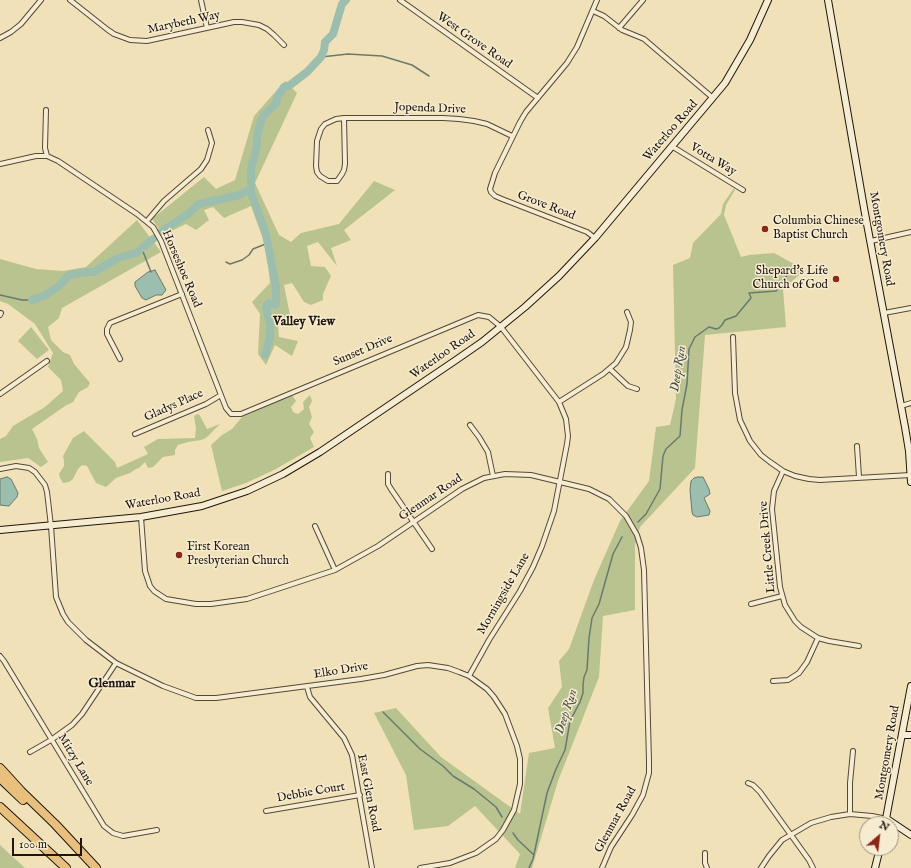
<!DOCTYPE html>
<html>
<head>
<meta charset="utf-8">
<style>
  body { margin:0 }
  #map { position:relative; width:911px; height:868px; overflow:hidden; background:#f1e1b8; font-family:"IM FELL English",serif }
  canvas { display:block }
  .north { position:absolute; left:859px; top:816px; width:40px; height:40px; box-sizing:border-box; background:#f6ecd1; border:1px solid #a09683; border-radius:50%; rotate:28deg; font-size:11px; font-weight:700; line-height:16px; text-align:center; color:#1f150e }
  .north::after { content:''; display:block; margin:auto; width:14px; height:18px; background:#8f2418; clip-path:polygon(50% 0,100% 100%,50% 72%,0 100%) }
  .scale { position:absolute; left:12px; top:838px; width:70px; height:18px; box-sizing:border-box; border:2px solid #1f150e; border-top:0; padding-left:5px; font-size:12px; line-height:14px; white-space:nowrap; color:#1f150e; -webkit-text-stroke:3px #f6ecd1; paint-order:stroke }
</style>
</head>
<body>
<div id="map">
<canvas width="911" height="868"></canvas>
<div class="north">N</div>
<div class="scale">100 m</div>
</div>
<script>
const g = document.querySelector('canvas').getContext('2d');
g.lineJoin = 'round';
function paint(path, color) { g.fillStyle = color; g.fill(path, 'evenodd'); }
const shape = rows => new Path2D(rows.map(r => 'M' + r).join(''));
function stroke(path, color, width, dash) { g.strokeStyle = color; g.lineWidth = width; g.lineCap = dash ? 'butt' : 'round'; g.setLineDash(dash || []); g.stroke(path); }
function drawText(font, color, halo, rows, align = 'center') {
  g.font = font + ' "IM FELL English",serif'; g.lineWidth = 3; g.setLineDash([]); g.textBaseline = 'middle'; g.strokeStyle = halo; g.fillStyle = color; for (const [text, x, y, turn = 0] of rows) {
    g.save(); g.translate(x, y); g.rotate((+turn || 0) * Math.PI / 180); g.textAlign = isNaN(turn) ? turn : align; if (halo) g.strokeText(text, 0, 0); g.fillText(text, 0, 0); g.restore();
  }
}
paint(shape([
  [285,81,297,93,255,183,279,235,291,242,301,233,339,224,374,181,395,190,344,230,351,240,331,248,337,266,318,242,307,246,311,266,325,267,331,276,323,294,323,300,311,305,304,302,292,283,284,285,292,325,278,325,279,337,298,341,292,356,275,345,266,365,258,354,260,314,252,302,270,283,266,247,251,206,224,218,213,207,204,210,209,220,196,230,186,224,163,235,152,219,204,177,216,189,235,180,254,116],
  [734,188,735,190,726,205,724,215,741,257,749,255,774,253,805,270,783,289,786,327,705,335,695,468,640,527,635,545,635,610,603,616,599,677,558,781,532,868,515,868,520,854,475,806,448,826,414,830,406,775,374,713,396,708,441,757,520,814,529,753,555,748,548,708,562,687,559,661,569,649,594,580,620,521,649,481,656,427,670,425,676,399,673,265,690,258,693,243,721,214,723,204],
  [137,220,161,252,62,308,59,318,48,327,51,340,63,352,70,355,74,364,90,383,88,387,79,392,73,402,65,406,32,429,37,439,39,448,48,462,41,467,28,458,0,462,0,439,6,436,13,426,45,407,63,391,61,380,48,367,53,353,35,324,8,304,0,301,0,259,36,269,63,271,86,267],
  [31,327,49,350,37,359,18,341],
  [292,395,296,401,291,407,293,412,298,414,304,409,303,402,310,395,312,401,309,407,312,417,309,424,314,432,310,438,314,447,276,469,246,483,222,491,211,445,222,435,232,429,242,417],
  [199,414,207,429,220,424,206,438,201,440,188,442,178,445,175,450,175,455,163,457,153,467,148,468,145,462,139,468,136,469,130,473,116,478,106,487,96,483,87,466,82,465,78,469,73,479,69,482,63,483,60,478,59,474,64,466,64,461,63,456,73,438,84,431,115,462,117,468,148,454,144,447,158,439,195,438,196,428,194,417,195,415],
  [0,845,13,857,25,868,0,868]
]), '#b9c38f');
const water = shape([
  [155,270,166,290,162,295,156,295,146,300,142,298,135,286,135,282,148,272,155,270],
  [7,477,11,479,18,493,17,497,9,506,0,505,0,479,7,477],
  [698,477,703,477,709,489,710,494,704,498,710,511,709,515,697,517,693,515,692,512,690,490,691,481,694,478,698,477]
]);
paint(water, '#9bbeae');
stroke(water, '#697a6e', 1);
stroke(shape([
  [321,57,348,54,382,56,412,65,429,76],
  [142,249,151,272],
  [226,262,230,264,242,260,249,255,253,249,268,243],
  [0,295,22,300,32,300],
  [638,522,646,514,660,489,663,456,666,449,680,436,682,410,687,384,689,349,695,337,709,327,716,329,719,328,722,325,725,320,736,316,751,298,749,293,776,291,783,280,792,270],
  [383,712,420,749,443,766,453,776,474,789,496,807,502,817],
  [513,833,518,840,534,855],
  [529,868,533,859,547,793,556,769,565,750,570,721,580,702,583,693,583,685,584,677,587,670,589,638,592,618,599,604,613,554,622,537]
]), '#697a6e', 1.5);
stroke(shape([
  [250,190,266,234,276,287,276,303,275,305,269,303,266,308,270,324,270,337,265,355],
  [162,231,188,214,199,204,240,195,251,189,251,169,257,146,257,136,262,118,265,114,276,104,278,96,284,87,290,85,307,72,321,57,324,50,325,42,333,34,342,4,346,0],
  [32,300,44,296,59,286,69,275,88,272,94,272,118,258,136,253,153,239]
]), '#9bbeae', 8);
const street = shape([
  [70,0,108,30,114,34,130,40,147,41,234,22,242,22,259,25,267,29,274,35,284,45],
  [201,0,207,28],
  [400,0,538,98],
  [593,11,604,16,622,30,644,39,713,98],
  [619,28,643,0],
  [0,38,11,32,21,24,41,0],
  [46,110,45,148,47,156],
  [344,118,345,164,344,170,342,174,337,181,328,181,320,176,317,172,316,166,317,141,321,129,325,124,336,119,344,118,443,118,459,119,474,121,487,124,512,136],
  [673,147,743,190],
  [0,164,36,156,47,156,58,161,137,214,153,227,161,241,226,408,231,414,241,414,478,315,489,317,501,327,559,402,566,419,568,436,567,444,554,511,542,546,533,567,520,591,489,640,469,676],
  [147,221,164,201,201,169,207,160,212,143,208,130],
  [595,238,587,232,502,199,495,196,491,192,490,189,495,173,520,122,526,112,567,63,577,47,597,0],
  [871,241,911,232],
  [884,313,911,308],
  [0,315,1,313],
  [733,337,735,393,740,420,750,441,761,455,770,462,783,471,795,476,809,479,820,480,911,475],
  [120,359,107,334,107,329,110,323,182,294],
  [610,369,628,386,637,389],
  [0,394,47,361],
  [559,402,603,374,616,363,626,347,630,330,631,322,627,312],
  [901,406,911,403],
  [470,425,479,437,488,452,493,476],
  [135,434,206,404,221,395],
  [857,446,859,477],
  [0,469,16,466,29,468,35,472,45,485,47,492,51,526,56,597,63,614,68,622,86,640,116,663,163,686,196,698,216,698,361,679,384,675,417,666,428,665,448,668,459,672,469,676,487,689,494,697,505,714,517,746,520,759,520,784,514,810,503,830,496,839,476,853,450,863,420,868],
  [783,471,774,491,772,509,780,587,785,605,795,621,801,627,818,638,829,641,859,646],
  [388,474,388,484,391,489,432,549],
  [141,517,145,571,150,586,154,591,166,599,196,604,211,604,247,599,335,570,378,546,462,489,484,478,505,474,531,475,589,489,609,499,626,516,637,535,641,548,644,570,649,761,649,773,643,795,632,815,611,847,602,868],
  [315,526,335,570],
  [751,604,782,596],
  [0,656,4,661,104,826,113,833,123,836,157,830],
  [773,681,788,680,799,673,807,662,818,638],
  [307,687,310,697,344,738,352,755,372,868],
  [30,752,51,740,72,725,82,714,116,663],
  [748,783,753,785,760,792,809,860,813,868],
  [266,811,360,795],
  [850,814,850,783,853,751],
  [705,853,705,863,707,868],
  [761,868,769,856,782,840,811,823,831,817,850,814,872,816,887,819]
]);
const secondary = shape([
  [828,0,864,208,905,427,909,451,911,482],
  [0,530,141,517,202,506,247,491,283,474,320,452,456,360,482,342,525,307,559,276,595,238,725,83,750,40,768,0],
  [903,735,911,735],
  [887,819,911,835],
  [885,824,911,686],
  [875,868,880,848]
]);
const highway = shape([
  [0,768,21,791,55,824,96,868],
  [0,778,23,800],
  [0,807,66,868]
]);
stroke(street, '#544838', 6);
stroke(secondary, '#1f150e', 8);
stroke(highway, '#1f150e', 10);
stroke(street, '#f6ecd1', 4);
stroke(secondary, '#f6ecd1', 6);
stroke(highway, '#e8c07c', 8);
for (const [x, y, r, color] of [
  [765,229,4,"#8f2418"],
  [836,279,4,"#8f2418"],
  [179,555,4,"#8f2418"]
]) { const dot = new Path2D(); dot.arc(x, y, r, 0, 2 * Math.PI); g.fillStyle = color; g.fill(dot); stroke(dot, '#f6ecd1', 1.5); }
drawText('12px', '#1f150e', '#f6ecd1', [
  ["Marybeth Way",184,23,-12],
  ["West Grove Road",474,41,35],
  ["Jopenda Drive",430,109,2],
  ["Waterloo Road",671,131,-49],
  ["Votta Way",713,160,31],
  ["Grove Road",546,206,21],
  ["Montgomery Road",881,239,80],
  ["Horseshoe Road",181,269,67],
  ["Sunset Drive",363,351,-23],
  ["Waterloo Road",443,355,-35],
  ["Gladys Place",174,406,-24],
  ["Glenmar Road",431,498,-34],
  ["Waterloo Road",163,500,-10],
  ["Little Creek Drive",768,547,-95],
  ["Morningside Lane",504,594,-60],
  ["Elko Drive",341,671,-9],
  ["Montgomery Road",888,753,-80],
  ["Mitzy Lane",75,760,59],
  ["Debbie Court",311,793,-10],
  ["East Glen Road",368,793,79],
  ["Glenmar Road",616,820,-61]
]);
drawText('12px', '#1f150e', '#f6ecd1', [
  ["Columbia Chinese",773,222],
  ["Baptist Church",773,236],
  ["Shepard's Life",828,272,"right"],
  ["Church of God",828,286,"right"],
  ["First Korean",187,548],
  ["Presbyterian Church",187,562]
], 'left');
drawText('bold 13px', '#1f150e', '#f6ecd1', [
  ["Valley View",304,322],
  ["Glenmar",112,684]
]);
drawText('italic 13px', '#4a5046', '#f6ecd1', [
  ["Deep Run",679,369,-81],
  ["Deep Run",567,712,-72]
]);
</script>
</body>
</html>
